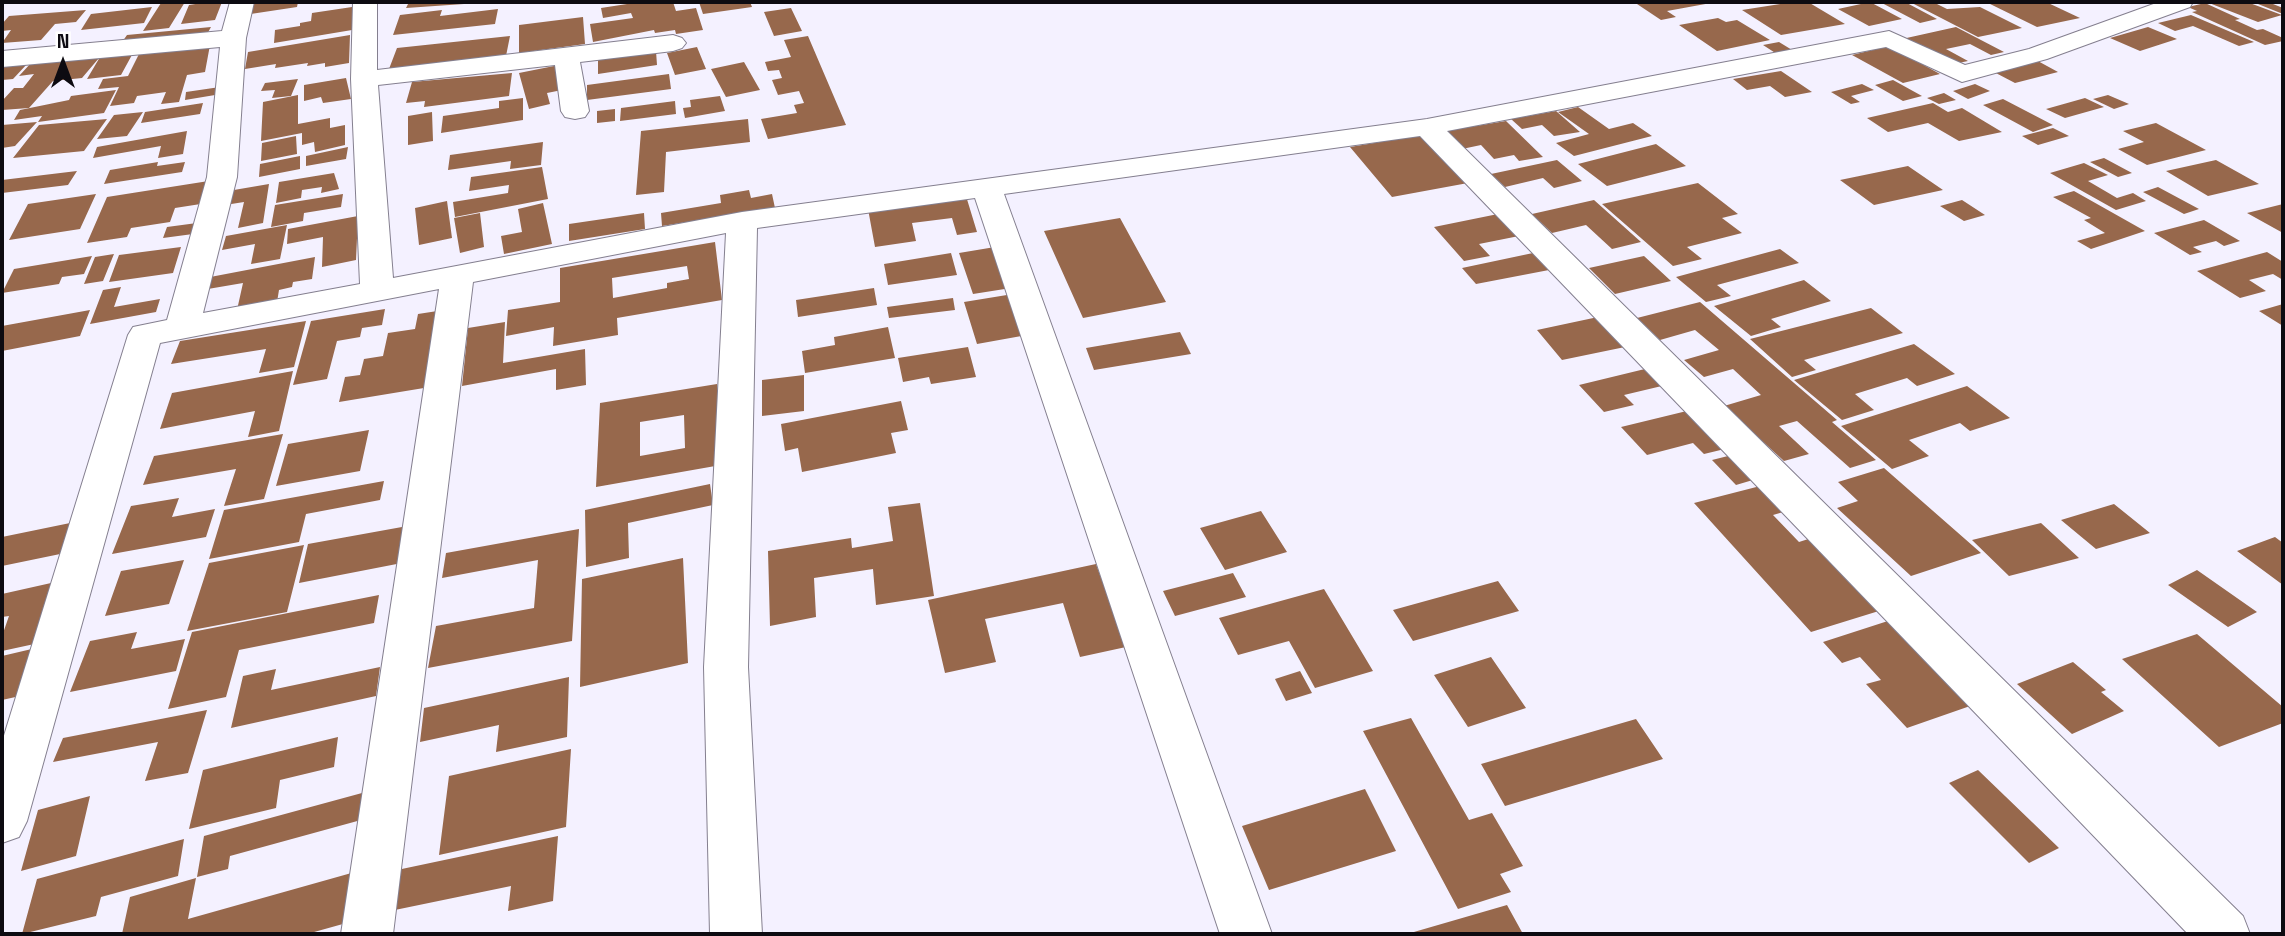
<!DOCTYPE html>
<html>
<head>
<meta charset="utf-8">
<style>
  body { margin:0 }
  #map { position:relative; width:2285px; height:936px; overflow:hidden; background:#f4f1ff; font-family:"Space Grotesk",sans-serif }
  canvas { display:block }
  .frame { position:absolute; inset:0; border:4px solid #0d0b11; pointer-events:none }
  .north { position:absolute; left:28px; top:28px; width:70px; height:70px; -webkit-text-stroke:5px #fff; paint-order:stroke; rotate:0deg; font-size:19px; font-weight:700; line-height:28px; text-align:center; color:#0d0b11 }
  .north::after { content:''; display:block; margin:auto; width:24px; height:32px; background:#0d0b11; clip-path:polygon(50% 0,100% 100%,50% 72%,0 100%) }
</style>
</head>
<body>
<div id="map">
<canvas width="2285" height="936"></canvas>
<div class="frame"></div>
<div class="north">N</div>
</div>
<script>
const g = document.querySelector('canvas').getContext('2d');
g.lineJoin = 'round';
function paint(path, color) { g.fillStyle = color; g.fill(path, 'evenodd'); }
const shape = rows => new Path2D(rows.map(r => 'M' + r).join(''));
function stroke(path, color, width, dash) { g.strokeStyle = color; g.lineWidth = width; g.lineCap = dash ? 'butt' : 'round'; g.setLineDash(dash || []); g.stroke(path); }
paint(shape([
  [185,2,169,28,143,31,161,3],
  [208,2,222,2,215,20,181,24,189,5],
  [263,2,298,2,297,7,244,15,245,5],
  [409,2,464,2,464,4,406,8],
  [640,2,673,2,676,11,696,8,703,30,676,34,675,30,655,33,654,30,593,42,590,24,633,18,631,13,603,18,601,8],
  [699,2,750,2,752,7,703,14],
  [1634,2,1711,2,1711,3,1667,11,1676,17,1661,20],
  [1793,2,1808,2,1845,24,1781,35,1742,10],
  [1870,2,1902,19,1869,26,1838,9],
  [1880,2,1905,2,1937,19,1920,23],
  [1910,2,1933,2,1947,9,1980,7,2022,28,1978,37],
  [1986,2,2046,2,2080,18,2037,27],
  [2247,2,2282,15,2258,22,2209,3],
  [2253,2,2268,2,2283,8,2283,14],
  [2205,3,2240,19,2235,20,2257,30,2263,29,2283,38,2283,41,2265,45,2192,12,2197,11,2188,7],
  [152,7,144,23,81,30,91,14],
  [352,7,352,30,274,43,275,30,300,26,300,23,311,21,312,13],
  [791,8,802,31,774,36,764,12],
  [498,9,495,24,393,35,400,15,442,10,440,16],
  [86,10,76,22,55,24,41,40,2,43,11,30,2,31,2,24,9,16],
  [2191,15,2254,42,2239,46,2193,26,2175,31,2158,23],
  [583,17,585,44,519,53,519,25],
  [1718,18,1726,22,1737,20,1770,40,1717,51,1679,25],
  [211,27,206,36,120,45,127,35],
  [1956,27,2004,52,1991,55,1970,44,1946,49,1968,61,1949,65,1902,39],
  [2148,27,2177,39,2140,51,2110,38],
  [350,35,349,63,325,67,325,63,307,66,308,63,275,68,276,64,245,69,248,52],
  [510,36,506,56,389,69,397,48],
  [808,36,846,125,768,139,761,119,797,113,794,105,804,103,799,91,778,95,772,80,782,78,779,70,768,71,765,62,791,57,784,40],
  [1779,42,1797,53,1780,56,1763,45],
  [210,45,205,72,187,75,179,102,161,104,166,92,137,96,134,103,110,106,119,87,98,89,103,79,128,76,139,54],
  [1889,46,1940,74,1903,83,1852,55],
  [697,47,706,69,675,75,667,53],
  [656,51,657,65,598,74,598,59],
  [133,53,121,75,87,79,100,57],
  [99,58,82,78,53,81,29,108,2,110,2,101,14,88,23,88,34,74,19,76,31,63],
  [2036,60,2058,72,2015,83,1992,71],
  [744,62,760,90,726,97,711,69],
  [28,63,13,79,2,80,2,65],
  [559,65,567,89,547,93,550,104,529,109,519,73],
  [1781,71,1812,92,1785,97,1770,86,1747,90,1733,79],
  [512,73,509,96,424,107,425,101,406,103,412,82],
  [669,74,671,89,587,100,587,85],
  [346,78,351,99,323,103,321,97,304,101,304,85],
  [298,79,291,96,272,98,275,90,261,91,265,83],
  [1893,80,1922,96,1903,101,1875,85],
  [1862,84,1874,90,1851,96,1860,102,1851,104,1831,92],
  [1975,84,1990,91,1968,99,1953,91],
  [220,87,215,95,185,100,186,92],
  [116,90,104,113,38,122,42,116,14,120,20,110,69,100,71,96],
  [1944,93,1956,100,1939,104,1927,98],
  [298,95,298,124,330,118,330,128,345,125,345,145,315,152,314,142,302,145,302,133,261,141,263,102],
  [2108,95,2129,104,2114,109,2093,99],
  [720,96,725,111,685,118,683,108,691,107,690,100],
  [523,98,523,120,441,133,443,116,499,108,499,101],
  [2085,98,2104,107,2065,118,2046,109],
  [2003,99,2053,125,2033,132,1983,105],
  [675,101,676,114,620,121,621,108],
  [203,103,200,114,141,123,145,112],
  [1933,103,1948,112,1962,108,2002,132,1959,141,1928,123,1888,132,1867,118],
  [1578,107,1609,129,1633,123,1652,136,1574,156,1556,143,1589,134,1558,112],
  [615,109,615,121,597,123,597,111],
  [1556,111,1580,132,1554,136,1542,125,1522,129,1511,119],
  [143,112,127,136,97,139,114,115],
  [432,112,433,141,408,145,408,116],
  [107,119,84,151,13,158,39,125],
  [748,119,750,142,666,152,664,192,636,195,641,131],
  [1506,121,1543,157,1519,161,1514,155,1494,159,1481,145,1462,149,1445,131],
  [37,122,15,146,2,148,2,125],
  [2156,123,2206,150,2147,165,2118,149,2144,142,2123,131],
  [2053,128,2069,136,2038,145,2022,136],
  [187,131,183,154,158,158,161,146,93,158,97,147],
  [1422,135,1468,183,1392,197,1350,147],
  [296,136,297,154,261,161,262,143],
  [543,142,541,165,510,169,511,161,448,170,450,155],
  [1656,144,1686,166,1607,186,1578,164],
  [348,147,346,159,306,166,306,156],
  [300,156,300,169,259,177,260,164],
  [2104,158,2132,173,2118,177,2090,162],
  [1557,160,1582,181,1554,188,1543,178,1505,187,1491,174],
  [2216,160,2259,184,2208,196,2166,171],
  [158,162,157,166,185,162,182,172,104,184,110,170],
  [2084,163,2108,175,2088,181,2117,198,2133,193,2146,201,2116,210,2050,173],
  [1908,166,1943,190,1874,205,1840,180],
  [542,167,548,199,455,217,453,202,508,193,509,185,469,191,471,177],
  [77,171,68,185,2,193,2,180],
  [334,173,339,189,321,193,322,187,302,190,301,198,276,203,279,182],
  [215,180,207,203,175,208,170,222,131,228,127,237,87,243,107,197],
  [1698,183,1738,214,1722,218,1742,233,1687,247,1702,259,1673,266,1602,204],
  [269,184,263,223,238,228,244,202,225,205,228,191],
  [2158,187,2199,209,2184,214,2143,192],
  [749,190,751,198,772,194,775,208,662,226,661,213,721,203,720,195],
  [2074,191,2145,231,2091,249,2077,241,2105,233,2084,220,2091,218,2053,197],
  [96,194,80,229,9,240,28,204],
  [343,194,341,207,304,213,303,221,271,227,275,205],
  [966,196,977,232,957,235,952,218,912,223,916,241,875,247,868,209],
  [1594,200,1641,242,1612,249,1586,225,1552,233,1532,214],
  [1962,200,1985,215,1964,221,1940,206],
  [447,201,452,238,419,245,415,208],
  [543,203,552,244,504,254,501,236,522,232,518,209],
  [2283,204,2283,233,2247,213],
  [480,213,484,247,460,253,454,218],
  [644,213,645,229,569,241,569,224],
  [1498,214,1519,236,1479,244,1490,256,1464,261,1434,227],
  [358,216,356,260,322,267,323,237,287,244,288,229],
  [1120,218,1166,302,1083,318,1044,231],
  [2204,220,2240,241,2224,246,2216,241,2193,247,2202,252,2190,255,2154,233],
  [197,223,193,234,163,238,167,227],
  [287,225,280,259,251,264,255,244,222,250,226,236],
  [715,242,722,300,617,318,618,335,553,346,554,327,506,336,508,310,560,302,560,268],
  [687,266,689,279,667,283,667,288,613,298,612,278],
  [181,247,173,273,109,282,119,255],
  [995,247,1011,288,973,294,959,253],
  [1780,249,1799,263,1717,285,1731,296,1706,302,1676,277],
  [2267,252,2283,262,2283,280,2273,274,2249,280,2266,291,2240,298,2197,271],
  [951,253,957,275,888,285,884,264],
  [1533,253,1549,270,1476,284,1462,268],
  [114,254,103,281,84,284,95,257],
  [92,256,84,274,62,277,59,284,2,293,14,269],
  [1644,256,1671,281,1615,294,1589,268],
  [315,257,312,279,293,282,292,287,279,290,277,302,237,310,243,283,202,290,205,278],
  [1804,280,1831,301,1771,319,1781,327,1751,336,1714,306],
  [121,287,114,307,160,299,156,312,90,324,103,290],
  [874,288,877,305,798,317,796,300],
  [1013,294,1027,335,977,344,964,302],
  [953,298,955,310,889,318,887,307],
  [1700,302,1837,420,1832,422,1876,460,1850,468,1797,421,1779,426,1809,454,1784,461,1724,406,1761,395,1733,369,1704,377,1684,360,1719,350,1695,330,1660,340,1637,318],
  [2283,304,2283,326,2259,311],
  [1871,308,1903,333,1804,360,1816,370,1792,377,1750,339],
  [385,309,382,325,362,328,360,337,337,341,327,379,293,385,311,321],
  [90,310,80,336,2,351,2,326],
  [444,310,430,387,339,402,345,377,360,375,364,359,383,356,388,333,415,329,418,314],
  [1598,317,1625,347,1562,360,1537,330],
  [306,321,294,367,259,373,266,349,171,364,180,341],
  [505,322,503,363,585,349,586,385,556,390,556,369,462,386,468,328],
  [888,327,895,358,805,373,802,351,835,345,834,337],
  [1180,332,1191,354,1094,370,1086,348],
  [1914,344,1955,374,1917,386,1907,378,1855,394,1874,410,1842,420,1794,380],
  [968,347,976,377,931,384,929,377,903,382,898,358],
  [1649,368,1666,385,1624,395,1634,405,1604,412,1579,385],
  [293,371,279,431,248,437,255,411,160,429,172,393],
  [804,375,804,411,762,416,762,380],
  [717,384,721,465,596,487,600,403],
  [684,415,685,448,640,456,640,422],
  [1967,386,2010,418,1970,431,1960,423,1909,440,1929,456,1892,469,1841,426],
  [901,401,908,430,891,433,896,453,802,472,798,448,785,451,781,424],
  [1695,409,1733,447,1704,454,1693,443,1647,455,1621,427],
  [369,430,360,471,276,486,288,444],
  [283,434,264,499,224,506,236,469,143,485,154,456],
  [1740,453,1763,477,1736,485,1712,460],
  [1884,468,1981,553,1911,576,1837,508,1858,501,1838,482],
  [384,481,380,500,306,514,299,542,209,559,224,510],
  [1772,483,1797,508,1773,515,1799,542,1824,534,1895,606,1811,632,1694,503],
  [710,484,713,505,628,523,629,558,586,567,585,510],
  [179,498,172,517,215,509,206,537,112,554,131,506],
  [920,503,934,596,876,605,873,569,814,578,816,617,770,626,768,551,851,538,852,548,893,541,888,507],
  [2114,504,2150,533,2096,549,2061,520],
  [1261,511,1287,552,1225,570,1200,528],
  [75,522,65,553,2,566,2,537],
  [2041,523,2079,558,2009,576,1972,540],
  [413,525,407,562,299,583,308,544],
  [579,529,572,641,428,668,436,626,534,608,538,560,442,578,446,553],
  [2275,537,2283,543,2283,585,2237,551],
  [304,545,287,612,187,631,209,563],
  [683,558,688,663,580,687,582,579],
  [184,560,169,604,105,616,121,571],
  [1096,564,1126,647,1080,657,1063,603,985,619,996,662,945,673,928,600],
  [2197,570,2257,612,2228,627,2168,585],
  [1233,573,1246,597,1175,616,1163,591],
  [60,581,39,643,2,651,2,636,9,616,2,617,2,594],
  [1498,581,1519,611,1413,641,1393,610],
  [1324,589,1373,671,1315,688,1289,641,1238,655,1219,618],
  [379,595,374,623,239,650,226,697,168,709,192,632],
  [1891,620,1973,705,1907,728,1866,684,1881,680,1860,657,1842,663,1823,642],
  [137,632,131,649,185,639,176,671,70,692,90,641],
  [2197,634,2283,707,2283,723,2219,747,2122,659],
  [36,648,20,696,2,700,2,656],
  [1491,657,1526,708,1468,727,1434,675],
  [2073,662,2106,690,2101,692,2124,711,2072,734,2017,684],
  [380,667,376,696,231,728,243,676,276,669,271,690],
  [1300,671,1312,693,1286,701,1275,679],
  [569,677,567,737,496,752,499,725,420,742,424,708],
  [207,710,188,773,145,781,158,742,53,762,63,738],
  [1411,718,1469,820,1492,813,1523,866,1500,874,1511,892,1458,909,1363,731],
  [1636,719,1663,759,1505,806,1481,764],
  [338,737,334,767,280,780,276,808,189,829,203,770],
  [571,749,566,827,439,855,449,776],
  [1978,770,2059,848,2029,863,1949,783],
  [1365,789,1396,851,1269,890,1242,826],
  [362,793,361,820,230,856,228,869,197,877,204,836],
  [90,796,76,856,21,871,38,810],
  [558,836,553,901,508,911,511,886,390,911,397,870],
  [184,839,178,876,101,897,96,916,22,934,37,879],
  [355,872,350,922,307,934,122,934,130,897,196,878,188,919],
  [1507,905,1523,934,1407,934]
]), '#97684c');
const street = shape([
  [230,2,254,2,246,38,237,177,203,313,360,284,351,79,353,2,377,2,377,70,673,35,682,38,686,43,682,48,673,51,580,62,589,111,585,117,575,119,565,117,561,111,555,65,378,85,393,278,742,212,1427,119,1889,31,1965,65,2029,49,2159,2,2193,2,2190,7,2047,59,1962,82,1886,47,1447,131,2243,916,2250,934,2188,934,1420,136,1004,194,1272,934,1220,934,975,198,757,228,748,667,762,934,710,934,704,667,726,233,473,282,393,934,341,934,439,289,160,343,27,821,19,837,2,843,2,742,128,335,133,327,167,320,207,177,220,47,2,67,2,51,222,31,230,2]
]);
stroke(street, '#847f8f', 2);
paint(street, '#fff');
</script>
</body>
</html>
